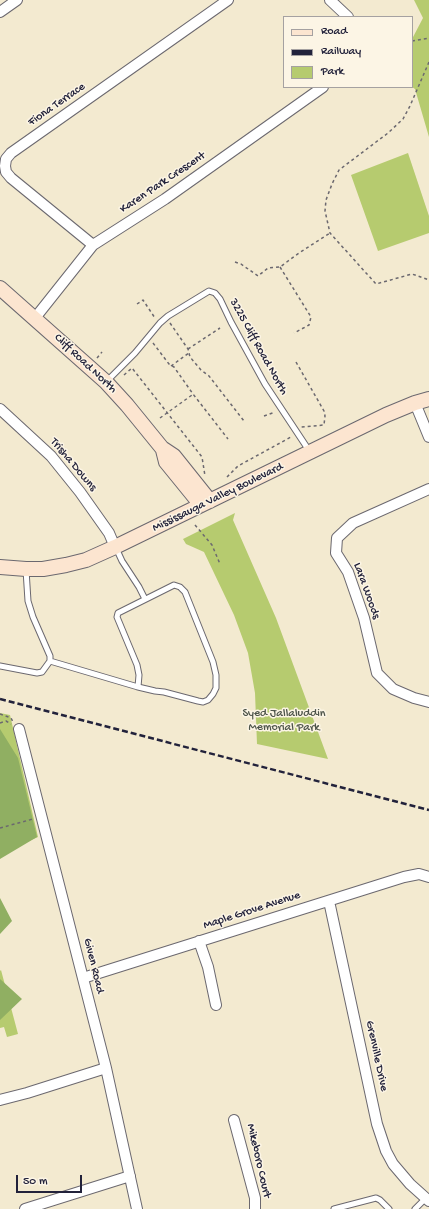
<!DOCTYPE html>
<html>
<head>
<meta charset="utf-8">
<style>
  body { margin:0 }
  #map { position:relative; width:429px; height:1209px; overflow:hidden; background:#f3ead0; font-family:"Gochi Hand",sans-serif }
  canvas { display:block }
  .legend { position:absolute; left:283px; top:16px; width:130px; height:72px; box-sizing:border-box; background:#fcf5e5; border:1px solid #a5a1a1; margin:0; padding:5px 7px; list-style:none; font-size:12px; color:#22223b }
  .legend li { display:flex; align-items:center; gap:8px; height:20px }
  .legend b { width:20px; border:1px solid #a5a1a1 }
  .scale { position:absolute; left:16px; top:1175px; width:66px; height:18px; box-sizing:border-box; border:2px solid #22223b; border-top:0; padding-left:5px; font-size:12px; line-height:14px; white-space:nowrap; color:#22223b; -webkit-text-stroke:3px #fcf5e5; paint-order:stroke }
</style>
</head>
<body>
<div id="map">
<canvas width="429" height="1209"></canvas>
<ul class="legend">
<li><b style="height:5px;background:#fce5d0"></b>Road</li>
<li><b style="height:5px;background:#22223b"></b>Railway</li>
<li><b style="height:11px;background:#b6cb6f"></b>Park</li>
</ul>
<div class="scale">50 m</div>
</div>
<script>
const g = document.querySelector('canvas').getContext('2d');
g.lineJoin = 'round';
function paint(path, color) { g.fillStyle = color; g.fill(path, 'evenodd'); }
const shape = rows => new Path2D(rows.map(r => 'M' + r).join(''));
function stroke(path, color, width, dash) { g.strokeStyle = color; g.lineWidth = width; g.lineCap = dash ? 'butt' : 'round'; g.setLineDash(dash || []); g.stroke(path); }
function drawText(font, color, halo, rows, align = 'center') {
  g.font = font + ' "Gochi Hand",sans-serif'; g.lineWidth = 3; g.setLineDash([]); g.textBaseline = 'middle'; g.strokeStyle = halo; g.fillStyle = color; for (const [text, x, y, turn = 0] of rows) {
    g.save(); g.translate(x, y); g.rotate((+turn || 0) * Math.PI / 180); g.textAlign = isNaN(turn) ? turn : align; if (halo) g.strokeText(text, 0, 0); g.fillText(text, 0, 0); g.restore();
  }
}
paint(shape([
  [414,0,429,0,429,137,415,89,412,87,412,39,423,18],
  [408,153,429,216,429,233,378,251,351,175],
  [235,513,233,520,276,618,328,759,257,744,255,693,248,653,234,615,204,552,186,544,183,539],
  [0,713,10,715,38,837,0,854],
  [1,970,18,1034,7,1037,4,1027,0,1028,0,971]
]), '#b6cb6f');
paint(shape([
  [0,729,18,758,37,837,0,859],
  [0,898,12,921,0,934],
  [0,979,22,999,0,1020]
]), '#90af62');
const lane = shape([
  [106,382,135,353,160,323,168,316,209,291,215,293,220,299,231,322,265,384,310,452],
  [116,548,122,561,139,587,145,599],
  [50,661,138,687,155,691,164,692,198,701,203,702,208,700,213,694,216,688,216,675,213,662,185,592,180,587,174,585,118,613,117,617,137,665,139,675,138,687],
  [0,666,37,673,42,672,50,661,50,656,33,617,28,601,26,570],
  [334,1209,376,1198,380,1200,389,1209],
  [415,1209,426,1198]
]);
const street = shape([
  [330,0,348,17],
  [0,12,17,0],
  [93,245,11,178,6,172,5,166,6,159,11,153,228,0],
  [35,318,93,245,165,199,323,87],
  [415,403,429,437],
  [0,409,51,456,80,492,109,533,115,547],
  [429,489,353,523,337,538,336,553,348,572,364,618,377,673,393,689,414,698,429,702],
  [19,729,106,1068,137,1209],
  [329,901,377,1124,386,1151,393,1164,410,1184,429,1201],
  [199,941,208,967,216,1005],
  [83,978,404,877,419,874,429,877],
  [0,1100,27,1093,106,1068],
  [234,1120,255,1198,255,1209],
  [25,1209,130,1176]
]);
const secondary = shape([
  [0,288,106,382,127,405,162,448,174,456,210,501],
  [163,450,166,462,201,505],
  [0,567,26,569,43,569,66,565,86,560,115,547,386,415,415,403,429,399]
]);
stroke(lane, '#6b686f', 7);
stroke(street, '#6b686f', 12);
stroke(secondary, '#6b686f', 16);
stroke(shape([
  [412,41,429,38],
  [429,62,410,106,403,119,388,133,339,170,332,184,326,200,325,211,330,233,376,284,412,274,429,280],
  [235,262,241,264,258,276,268,268,280,267,299,253,330,233],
  [280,267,311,317,309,325,294,333],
  [137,304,143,300,155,318],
  [170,323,188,349,190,357,201,370,209,376,244,421],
  [153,343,169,364,174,367,193,394,228,439],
  [188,349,220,328],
  [97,358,102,352],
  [296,362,324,411,325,416,324,425,301,427],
  [171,366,189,353],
  [124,375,132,368,202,457,205,476],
  [264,416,275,412],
  [160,418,192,395],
  [227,477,238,466,291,437],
  [195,525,212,545,220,564],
  [0,714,11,718,13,722],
  [0,723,6,721,11,724],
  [0,828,33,819]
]), '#6b686f', 1.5, [3, 3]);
stroke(lane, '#fff', 5);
stroke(street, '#fff', 10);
stroke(secondary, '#fce5d0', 14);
stroke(shape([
  [0,699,429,810]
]), '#22223b', 2.5, [6, 3]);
drawText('12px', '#22223b', '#fcf5e5', [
  ["Fiona Terrace",57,105,-35],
  ["Karen Park Crescent",163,183,-34],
  ["3225 Cliff Road North",258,347,61],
  ["Cliff Road North",85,364,43],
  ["Trisha Downs",73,465,50],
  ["Mississauga Valley Boulevard",218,498,-26],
  ["Lara Woods",366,591,70],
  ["Maple Grove Avenue",252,911,-18],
  ["Given Road",93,966,76],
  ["Grenville Drive",376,1056,78],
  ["Mikeboro Court",258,1161,77]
]);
drawText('12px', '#4e554b', '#fcf5e5', [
  ["Syed Jallaluddin",284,714],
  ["Memorial Park",284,728]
]);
</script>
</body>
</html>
